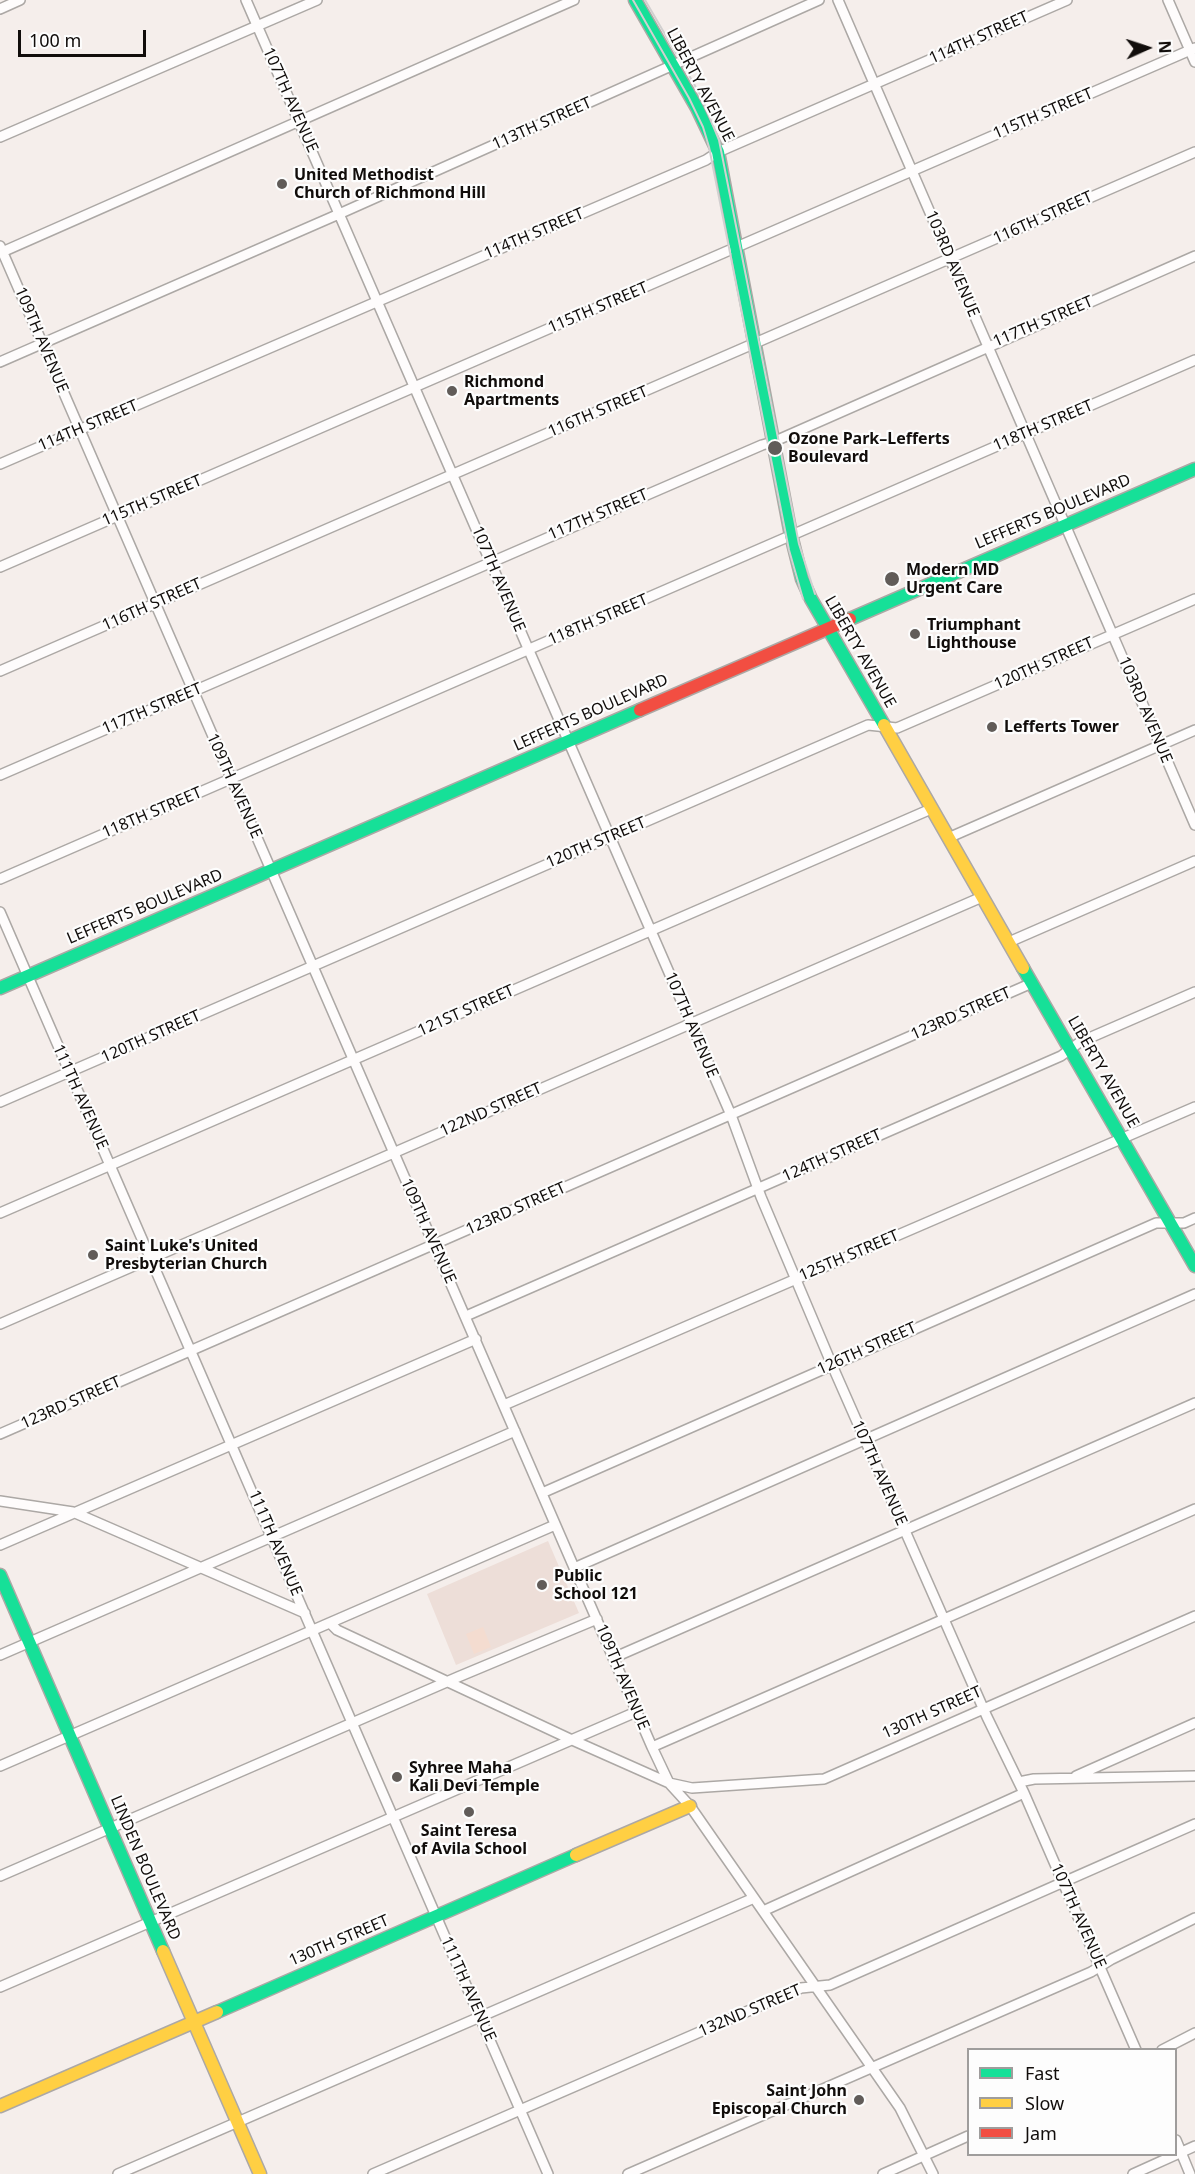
<!DOCTYPE html>
<html>
<head>
<meta charset="utf-8">
<style>
  body { margin:0 }
  #map { position:relative; width:1195px; height:2174px; overflow:hidden; background:#f5eeeb; font-family:"Noto Sans",sans-serif }
  canvas { display:block }
  .legend { position:absolute; left:967px; top:2048px; width:210px; height:108px; box-sizing:border-box; background:#fdfdfd; border:2px solid #9f9d9c; margin:0; padding:8px 10px; list-style:none; font-size:18px; color:#110d0b }
  .legend li { display:flex; align-items:center; gap:12px; height:30px }
  .legend b { width:30px; border:2px solid #9f9d9c }
  .north { position:absolute; left:1117px; top:18px; width:60px; height:60px; -webkit-text-stroke:4px #fdfdfd; paint-order:stroke; rotate:87deg; font-size:16px; font-weight:700; line-height:24px; text-align:center; color:#110d0b }
  .north::after { content:''; display:block; margin:auto; width:21px; height:27px; background:#110d0b; clip-path:polygon(50% 0,100% 100%,50% 72%,0 100%) }
  .scale { position:absolute; left:18px; top:30px; width:128px; height:27px; box-sizing:border-box; border:3px solid #110d0b; border-top:0; padding-left:8px; font-size:18px; line-height:21px; white-space:nowrap; color:#110d0b; -webkit-text-stroke:4px #fdfdfd; paint-order:stroke }
</style>
</head>
<body>
<div id="map">
<canvas width="1195" height="2174"></canvas>
<ul class="legend">
<li><b style="height:8px;background:#16e098"></b>Fast</li>
<li><b style="height:8px;background:#ffcf43"></b>Slow</li>
<li><b style="height:8px;background:#f24e42"></b>Jam</li>
</ul>
<div class="north">N</div>
<div class="scale">100 m</div>
</div>
<script>
const g = document.querySelector('canvas').getContext('2d');
g.lineJoin = 'round';
function paint(path, color) { g.fillStyle = color; g.fill(path, 'evenodd'); }
const shape = rows => new Path2D(rows.map(r => 'M' + r).join(''));
function stroke(path, color, width, dash) { g.strokeStyle = color; g.lineWidth = width; g.lineCap = dash ? 'butt' : 'round'; g.setLineDash(dash || []); g.stroke(path); }
function drawText(font, color, halo, rows, align = 'center') {
  g.font = font + ' "Noto Sans",sans-serif'; g.lineWidth = 4.5; g.setLineDash([]); g.textBaseline = 'middle'; g.strokeStyle = halo; g.fillStyle = color; for (const [text, x, y, turn = 0] of rows) {
    g.save(); g.translate(x, y); g.rotate((+turn || 0) * Math.PI / 180); g.textAlign = isNaN(turn) ? turn : align; if (halo) g.strokeText(text, 0, 0); g.fillText(text, 0, 0); g.restore();
  }
}
paint(shape([
  [548,1541,579,1613,456,1665,427,1594]
]), '#edded8');
paint(shape([
  [483,1627,491,1647,474,1654,466,1634]
]), '#f4dcd0');
const street = shape([
  [246,0,731,1115,761,1197,832,1365,987,1717,1024,1793,1136,2050],
  [838,0,1195,825],
  [1168,0,1195,62],
  [0,9,20,0],
  [0,137,317,0],
  [0,246,652,1747,669,1783,690,1806,900,2108,933,2174],
  [0,253,574,0],
  [0,362,339,214,819,0],
  [0,464,706,160,718,152,1067,0],
  [0,567,1195,48],
  [0,671,1195,152],
  [0,775,762,445,773,442,1195,256],
  [948,838,1195,730],
  [0,879,1195,360],
  [0,912,548,2174],
  [1009,942,1195,861],
  [0,1102,868,725,897,728,1195,599],
  [0,1213,931,809],
  [466,1316,1061,1056,1080,1042,1195,992],
  [0,1324,982,897],
  [504,1405,1195,1107],
  [0,1434,1032,983],
  [542,1493,1156,1223,1184,1223,1195,1218],
  [0,1501,73,1512,305,1613],
  [0,1545,476,1339],
  [574,1568,1195,1294],
  [331,1624,337,1630,570,1739,669,1783,692,1788,824,1779,1195,1616],
  [0,1655,515,1431],
  [613,1658,1195,1403],
  [652,1747,1195,1509],
  [0,1766,555,1525],
  [1076,1776,1195,1723],
  [1019,1782,1034,1779,1195,1776],
  [0,1876,458,1677,597,1619],
  [763,1911,1024,1793],
  [0,1987,636,1712],
  [1162,2050,1195,2033],
  [1176,2140,1190,2174],
  [118,2174,754,1898],
  [373,2174,801,1988,830,1985,1195,1824],
  [628,2174,1091,1972,1112,1959,1195,1918],
  [883,2174,968,2136],
  [1133,2174,1195,2146]
]);
const fast = shape([
  [635,0,697,108,718,152,791,535,802,579,811,599,884,725],
  [850,619,1195,469],
  [1023,968,1195,1266],
  [0,988,640,710],
  [0,1575,163,1951],
  [217,2012,576,1855]
]);
const slow = shape([
  [884,725,1023,968],
  [576,1855,690,1806],
  [163,1951,260,2174],
  [0,2106,217,2012]
]);
const jam = shape([
  [640,710,850,619]
]);
stroke(street, '#aca8a5', 12);
stroke(fast, '#aca8a5', 15);
stroke(slow, '#aca8a5', 15);
stroke(jam, '#aca8a5', 15);
stroke(street, '#fefcfc', 9);
stroke(fast, '#16e098', 12);
stroke(slow, '#ffcf43', 12);
stroke(jam, '#f24e42', 12);
stroke(shape([
  [633,0,689,98,703,127,709,147,789,550,803,599],
  [645,0,701,96,719,140,799,544,815,594]
]), '#d2d0d0', 2);
for (const [x, y, r, color] of [
  [282,184,6,"#615c59"],
  [452,391,6,"#615c59"],
  [775,448,8,"#615c59"],
  [892,579,8,"#615c59"],
  [915,634,6,"#615c59"],
  [992,727,6,"#615c59"],
  [93,1255,6,"#615c59"],
  [542,1585,6,"#615c59"],
  [397,1777,6,"#615c59"],
  [469,1812,6,"#615c59"],
  [859,2100,6,"#615c59"]
]) { const dot = new Path2D(); dot.arc(x, y, r, 0, 2 * Math.PI); g.fillStyle = color; g.fill(dot); stroke(dot, '#fdfdfd', 2); }
drawText('16px', '#110d0b', '#fdfdfd', [
  ["114TH STREET",979,38,-24],
  ["LIBERTY AVENUE",700,85,62],
  ["107TH AVENUE",290,100,66],
  ["115TH STREET",1043,114,-23],
  ["113TH STREET",542,124,-24],
  ["116TH STREET",1043,218,-24],
  ["114TH STREET",534,234,-23],
  ["103RD AVENUE",952,264,67],
  ["115TH STREET",598,308,-23],
  ["117TH STREET",1043,322,-23],
  ["109TH AVENUE",41,340,67],
  ["116TH STREET",598,412,-23],
  ["114TH STREET",88,426,-23],
  ["118TH STREET",1043,426,-23],
  ["115TH STREET",152,501,-23],
  ["LEFFERTS BOULEVARD",1053,512,-23],
  ["117TH STREET",598,515,-23],
  ["107TH AVENUE",498,579,67],
  ["116TH STREET",152,605,-24],
  ["118TH STREET",598,620,-23],
  ["LIBERTY AVENUE",860,652,60],
  ["120TH STREET",1044,664,-24],
  ["117TH STREET",152,709,-23],
  ["103RD AVENUE",1145,710,67],
  ["LEFFERTS BOULEVARD",591,713,-24],
  ["109TH AVENUE",234,786,66],
  ["118TH STREET",152,813,-23],
  ["120TH STREET",596,843,-23],
  ["LEFFERTS BOULEVARD",145,907,-23],
  ["121ST STREET",466,1011,-24],
  ["123RD STREET",961,1014,-24],
  ["107TH AVENUE",691,1025,67],
  ["120TH STREET",151,1037,-24],
  ["LIBERTY AVENUE",1103,1072,60],
  ["111TH AVENUE",80,1097,66],
  ["122ND STREET",491,1110,-24],
  ["124TH STREET",832,1156,-24],
  ["123RD STREET",516,1209,-24],
  ["109TH AVENUE",428,1231,66],
  ["125TH STREET",849,1256,-23],
  ["126TH STREET",867,1349,-24],
  ["123RD STREET",71,1403,-24],
  ["107TH AVENUE",879,1473,66],
  ["111TH AVENUE",275,1543,67],
  ["109TH AVENUE",622,1677,67],
  ["130TH STREET",932,1713,-24],
  ["LINDEN BOULEVARD",145,1868,67],
  ["107TH AVENUE",1078,1916,66],
  ["130TH STREET",339,1941,-23],
  ["111TH AVENUE",468,1989,66],
  ["132ND STREET",750,2011,-23]
]);
drawText('bold 16px', '#110d0b', '#fdfdfd', [
  ["United Methodist",294,175],
  ["Church of Richmond Hill",294,193],
  ["Richmond",464,382],
  ["Apartments",464,400],
  ["Ozone Park–Lefferts",788,439],
  ["Boulevard",788,457],
  ["Modern MD",906,570],
  ["Urgent Care",906,588],
  ["Triumphant",927,625],
  ["Lighthouse",927,643],
  ["Lefferts Tower",1004,727],
  ["Saint Luke's United",105,1246],
  ["Presbyterian Church",105,1264],
  ["Public",554,1576],
  ["School 121",554,1594],
  ["Syhree Maha",409,1768],
  ["Kali Devi Temple",409,1786],
  ["Saint Teresa",469,1831,"center"],
  ["of Avila School",469,1849,"center"],
  ["Saint John",847,2091,"right"],
  ["Episcopal Church",847,2109,"right"]
], 'left');
</script>
</body>
</html>
